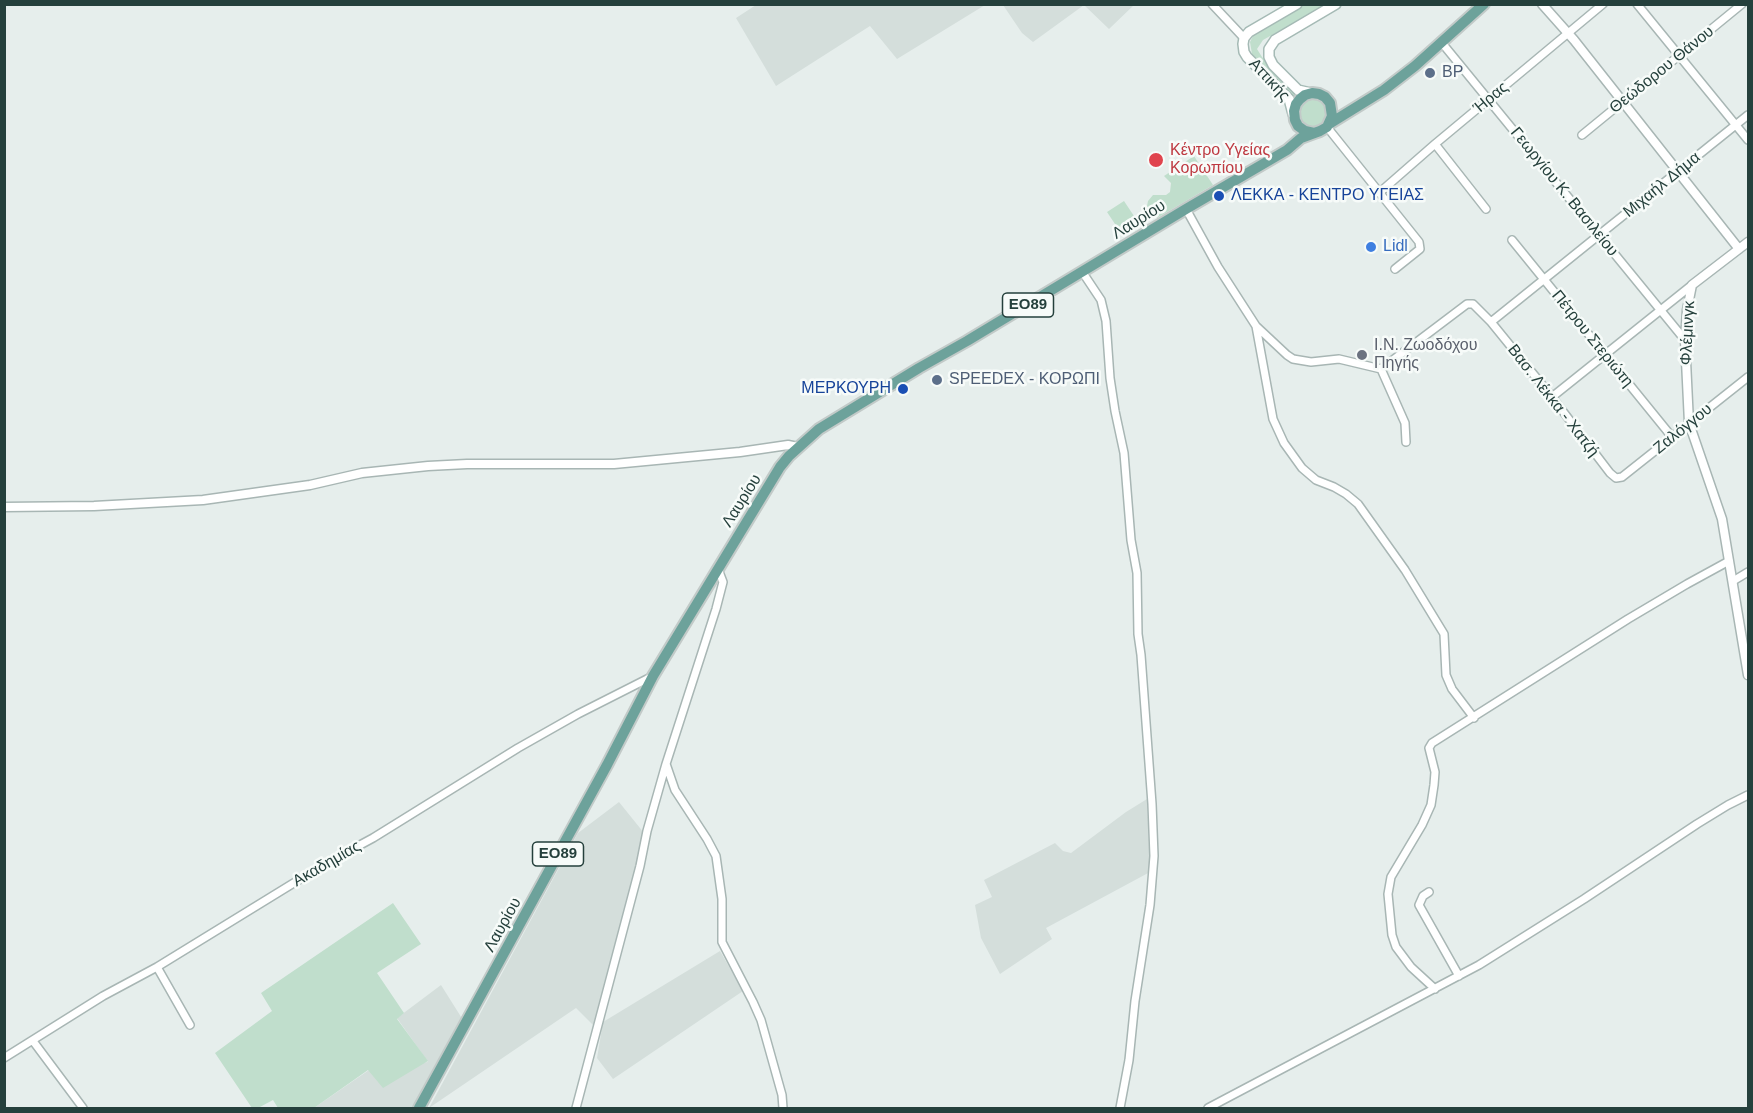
<!DOCTYPE html>
<html>
<head>
<meta charset="utf-8">
<style>
  body { margin:0 }
  #map { position:relative; width:1753px; height:1113px; overflow:hidden; background:#e6eeec; font-family:Arial,sans-serif }
  canvas { display:block }
  .frame { position:absolute; inset:0; border:6px solid #25403c; pointer-events:none }
</style>
</head>
<body>
<div id="map">
<canvas width="1753" height="1113"></canvas>
<div class="frame"></div>
</div>
<script>
const g = document.querySelector('canvas').getContext('2d');
g.lineJoin = 'round';
function paint(path, color) { g.fillStyle = color; g.fill(path, 'evenodd'); }
const shape = rows => new Path2D(rows.map(r => 'M' + r).join(''));
function stroke(path, color, width, dash) { g.strokeStyle = color; g.lineWidth = width; g.lineCap = dash ? 'butt' : 'round'; g.setLineDash(dash || []); g.stroke(path); }
function drawText(font, color, halo, rows, align = 'center') {
  g.font = font + ' Arial,sans-serif'; g.lineWidth = 5; g.setLineDash([]); g.textBaseline = 'middle'; g.strokeStyle = halo; g.fillStyle = color; for (const [text, x, y, turn = 0] of rows) {
    g.save(); g.translate(x, y); g.rotate((+turn || 0) * Math.PI / 180); g.textAlign = isNaN(turn) ? turn : align; if (halo) g.strokeText(text, 0, 0); g.fillText(text, 0, 0); g.restore();
  }
}
paint(shape([
  [756,5,756,4,985,5,897,59,870,26,776,86,736,18],
  [1003,5,1134,5,1109,29,1084,5,1033,42,1022,33],
  [1147,799,1150,872,1046,928,1052,939,1000,974,981,938,975,905,992,897,984,880,1055,843,1063,851,1071,853,1126,812],
  [619,802,644,833,594,1026,576,1008,429,1108,578,833],
  [720,951,743,991,613,1079,597,1058,603,1022],
  [441,985,463,1020,416,1108,314,1108,369,1070,428,1062,397,1018]
]), '#d4dedb');
paint(shape([
  [1304,5,1326,5,1263,40,1257,49,1262,57,1296,94,1296,95,1293,98,1252,54,1250,42,1255,32],
  [1307,98,1318,98,1326,105,1328,120,1316,129,1302,125,1297,110],
  [1194,156,1213,185,1157,218,1149,211,1147,206,1148,201,1153,195,1166,195,1170,192,1171,183,1164,176],
  [1124,201,1140,225,1123,236,1107,212],
  [393,903,421,944,377,973,404,1013,397,1019,428,1061,383,1088,368,1070,314,1108,278,1108,273,1100,258,1108,252,1108,215,1053,272,1011,261,993]
]), '#c0decc');
const minor = shape([
  [1212,4,1244,38],
  [1637,4,1748,140],
  [1442,43,1685,340],
  [1327,127,1419,242,1420,249,1395,269],
  [1582,135,1742,4],
  [1435,144,1486,209],
  [1379,193,1435,144,1603,4],
  [1186,209,1218,267,1256,326,1273,419,1284,443,1302,468,1316,480,1334,487,1346,494,1358,504,1405,570,1444,634,1446,675,1452,689,1474,718],
  [1512,240,1672,437],
  [1083,273,1101,300,1106,321,1110,378,1115,411,1124,453,1131,540,1137,573,1138,634,1141,655,1152,804,1154,856,1150,905,1135,1001,1129,1060,1120,1108],
  [1491,322,1748,115],
  [1256,326,1287,355,1293,359,1311,362,1339,359,1381,369,1467,304,1473,304,1491,322,1552,397,1610,473,1616,478,1622,477,1748,377],
  [1381,369,1405,423,1406,442],
  [1552,397,1692,285],
  [718,569,723,582,716,609,666,764,675,790,707,839,716,856,722,899,722,942,753,1002,761,1020,782,1095,783,1108],
  [1733,581,1748,572],
  [1429,892,1423,896,1419,905,1459,976],
  [157,967,190,1025],
  [1435,989,1411,967,1396,947,1392,935,1388,894,1391,877,1422,825,1431,805,1434,785,1435,772,1429,748,1432,743,1628,619,1687,584,1729,561],
  [33,1041,83,1108],
  [4,1058,103,996,157,967,323,865,373,838,518,748,578,714,653,676],
  [576,1108,640,866,647,831,666,764],
  [1208,1108,1479,965,1584,899,1697,824,1728,805,1748,795]
]);
const tertiary = shape([
  [1542,4,1574,40,1739,249],
  [1748,242,1692,285,1687,310,1685,340,1689,423,1722,519,1748,675],
  [4,507,94,506,203,500,310,485,362,473,428,466,467,464,614,464,740,452,788,445,798,447]
]);
const secondary = shape([
  [1311,93,1298,90,1273,65,1269,57,1269,49,1275,40,1336,4],
  [1293,114,1289,99,1247,57,1244,52,1243,44,1244,38,1249,32,1297,4]
]);
const primary = shape([
  [1329,124,1384,90,1415,66,1484,4],
  [419,1108,607,765,653,676,780,467,789,456,819,429,919,368,967,341,1186,209,1287,150,1301,138,1320,131,1327,127,1332,116,1330,103,1325,97,1319,94,1312,93,1305,95,1300,99,1296,104,1294,111,1295,120,1298,126,1305,131,1314,133,1320,131]
]);
stroke(minor, '#a8b6b4', 10);
stroke(tertiary, '#a8b6b4', 11);
stroke(secondary, '#a5bab5', 12);
stroke(primary, '#c2cac8', 14);
stroke(minor, '#fff', 7);
stroke(tertiary, '#fff', 8);
stroke(secondary, '#fff', 9);
stroke(primary, '#6da29b', 10);
for (const [x, y, r, color] of [
  [1430,73,6,"#5c6f8a"],
  [1156,160,8,"#e0444e"],
  [1219,196,6,"#1a4fb4"],
  [1371,247,6,"#3f7fe0"],
  [1362,355,6,"#6b7280"],
  [937,380,6,"#5c6f8a"],
  [903,389,6,"#1a4fb4"]
]) { const dot = new Path2D(); dot.arc(x, y, r, 0, 2 * Math.PI); g.fillStyle = color; g.fill(dot); stroke(dot, '#f7fbf9', 2); }
for (const [x, y, w] of [
  [1028,305,51],
  [558,854,51]
]) { const box = new Path2D(); box.roundRect(x - w / 2, y - 12, w, 24, 4.5); g.fillStyle = '#f7fbf9'; g.fill(box); stroke(box, '#25403c', 1.5); }
drawText('bold 15px', '#25403c', null, [
  ["ΕΟ89",1028,305],
  ["ΕΟ89",558,854]
]);
drawText('16px', '#25403c', '#f7fbf9', [
  ["Θεώδορου Θάνου",1662,70,-39],
  ["Αττικής",1269,80,47],
  ["Ήρας",1491,98,-40],
  ["Μιχαήλ Δήμα",1662,185,-39],
  ["Γεωργίου Κ. Βασιλείου",1564,192,51],
  ["Λαυρίου",1139,220,-32],
  ["Φλέμινγκ",1688,333,-87],
  ["Πέτρου Στεριώτη",1592,339,51],
  ["Βασ. Λέκκα - Χατζή",1553,401,52],
  ["Ζαλόγγου",1683,429,-39],
  ["Λαυρίου",742,501,-58],
  ["Ακαδημίας",327,864,-30],
  ["Λαυρίου",503,925,-61]
]);
drawText('16px', '#4e5e75', '#f7fbf9', [
  ["BP",1442,73],
  ["SPEEDEX - ΚΟΡΩΠΙ",949,380]
], 'left');
drawText('16px', '#be3a42', '#f7fbf9', [
  ["Κέντρο Υγείας",1170,151],
  ["Κορωπίου",1170,169]
], 'left');
drawText('16px', '#164399', '#f7fbf9', [
  ["ΛΕΚΚΑ - ΚΕΝΤΡΟ ΥΓΕΙΑΣ",1231,196],
  ["ΜΕΡΚΟΥΡΗ",891,389,"right"]
], 'left');
drawText('16px', '#366cbe', '#f7fbf9', [
  ["Lidl",1383,247]
], 'left');
drawText('16px', '#5b616d', '#f7fbf9', [
  ["Ι.Ν. Ζωοδόχου",1374,346],
  ["Πηγής",1374,364]
], 'left');
</script>
</body>
</html>
